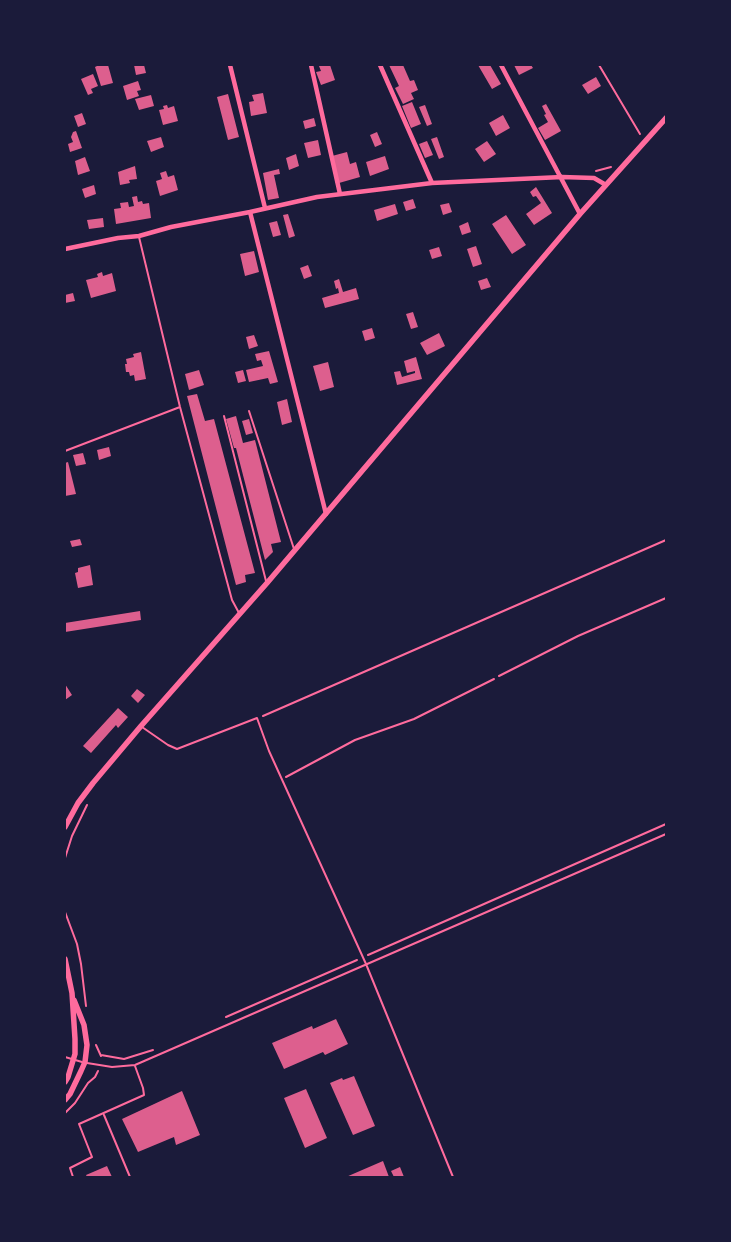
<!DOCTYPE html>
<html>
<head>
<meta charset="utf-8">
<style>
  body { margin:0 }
  #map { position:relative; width:731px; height:1242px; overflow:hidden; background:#1b1b3a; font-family:"Roboto Condensed",sans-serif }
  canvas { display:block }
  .frame { position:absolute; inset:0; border:66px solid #1b1b3a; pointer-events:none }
</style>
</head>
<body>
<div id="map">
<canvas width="731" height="1242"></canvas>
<div class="frame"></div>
</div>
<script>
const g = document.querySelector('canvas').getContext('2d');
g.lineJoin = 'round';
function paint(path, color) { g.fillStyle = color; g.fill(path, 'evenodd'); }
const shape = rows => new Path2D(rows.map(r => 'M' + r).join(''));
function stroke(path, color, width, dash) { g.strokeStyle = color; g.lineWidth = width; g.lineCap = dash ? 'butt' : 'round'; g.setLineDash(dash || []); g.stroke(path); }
paint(shape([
  [99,65,108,65,113,83,101,86,95,67],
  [134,65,144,65,146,73,136,75],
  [324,65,330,65,335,80,321,85,316,72,321,71,319,66],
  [389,65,403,65,410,81,414,80,418,90,411,93,414,99,403,104,395,88,399,86],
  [478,65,490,65,501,84,492,89],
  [514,65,531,65,533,68,519,75],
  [93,74,98,86,91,89,93,93,88,95,81,79],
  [596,77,601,86,588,94,582,85],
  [138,81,141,90,137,91,139,96,127,100,123,86],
  [263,93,267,113,251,116,249,102,254,101,252,95],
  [228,94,239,137,228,140,217,97],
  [151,95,154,106,139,110,135,99],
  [412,102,421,124,411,128,402,106],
  [546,104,561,131,545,140,538,128,548,122,544,115,546,114,542,106],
  [167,105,168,108,174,106,178,121,163,125,159,110,164,109,163,106],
  [425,105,432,124,427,126,419,107],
  [82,113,86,124,78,127,74,116],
  [503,115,510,128,496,136,489,123],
  [314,118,316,126,305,129,303,121],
  [76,131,82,148,70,152,68,144,73,142,71,137,73,132],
  [377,132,382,144,375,147,370,135],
  [161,137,164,147,151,152,147,141],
  [437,137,444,157,439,159,431,139],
  [318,140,321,155,308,158,304,143],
  [427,141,433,155,425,158,419,144],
  [487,141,496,154,484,162,475,149],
  [347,152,350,164,356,162,360,177,339,183,332,156],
  [296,154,299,166,289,170,286,158],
  [385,156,389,169,370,176,366,162],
  [85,157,90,171,78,175,75,161],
  [135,166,137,179,129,180,130,183,120,185,118,172],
  [279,169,280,174,274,175,279,198,268,200,263,173],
  [166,171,168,177,174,175,178,190,160,196,156,181,162,179,160,173],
  [94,185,96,194,85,198,82,189],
  [536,187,552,213,534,225,526,214,541,203,536,196,533,197,530,192],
  [137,196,138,202,142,201,143,204,149,203,151,218,116,224,114,209,121,208,120,203,128,202,129,207,134,206,132,197],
  [413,199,416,208,406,211,403,202],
  [449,203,452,212,443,215,440,205],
  [395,204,398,214,377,221,374,210],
  [288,214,295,236,289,238,283,215],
  [506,215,526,245,512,254,492,224],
  [103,218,104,227,89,229,87,220],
  [277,221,281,235,273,237,269,223],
  [468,222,471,232,462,235,459,226],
  [476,246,482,264,473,267,467,249],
  [439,247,442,256,432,259,429,250],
  [254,251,259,272,245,276,240,254],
  [308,265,312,276,304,279,300,268],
  [102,272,103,276,112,273,116,291,91,298,86,280,98,277,97,274],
  [487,278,491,287,481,290,478,281],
  [339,279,343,292,356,288,359,299,325,308,322,298,339,293,338,288,336,289,334,281],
  [73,293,75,301,65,303,65,295],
  [413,312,418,327,411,329,406,314],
  [372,328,375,338,365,341,362,331],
  [439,333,445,346,427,355,420,343],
  [254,335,258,346,249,349,246,337],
  [269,351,278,382,270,384,268,378,249,382,246,370,263,366,261,360,257,361,255,354],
  [141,352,146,379,135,381,134,375,130,376,129,372,126,372,125,364,127,364,126,359,134,357,133,354],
  [416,357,422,379,397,385,394,372,400,371,402,377,415,373,415,371,407,373,404,361],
  [328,362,334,387,320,391,313,366],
  [199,370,204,385,189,390,185,374],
  [243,370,246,381,238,383,235,372],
  [197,394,205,421,214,419,255,573,245,575,246,582,236,585,187,396],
  [287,399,292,422,282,425,277,402],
  [236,416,243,443,255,440,281,542,271,544,273,552,265,560,236,448,234,448,226,419],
  [249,419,253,433,246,435,242,421],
  [109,447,111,456,99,460,97,450],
  [83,453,86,464,76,466,73,455],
  [68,462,76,494,65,496,65,463],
  [80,539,82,545,72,547,70,541],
  [90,565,93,585,78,588,75,573,78,572,78,568],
  [140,611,141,620,65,632,65,623],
  [65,684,72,695,65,700],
  [137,689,145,695,138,703,131,696],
  [118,708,128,717,118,728,116,725,91,753,83,746],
  [336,1019,348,1044,325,1055,323,1052,284,1069,272,1043,312,1026,313,1029],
  [354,1076,375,1126,353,1135,330,1083,342,1078,343,1080],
  [306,1089,327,1138,305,1148,284,1098],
  [182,1091,200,1135,176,1145,174,1137,138,1152,122,1119],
  [383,1161,389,1177,346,1177],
  [107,1166,112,1177,87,1177,86,1175],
  [400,1167,404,1177,394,1177,391,1171]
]), '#dd5f8e');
stroke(shape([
  [599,65,640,134],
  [596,171,611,167],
  [263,716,666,540],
  [286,777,355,740,414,719,494,679],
  [65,858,72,836,87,805],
  [65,912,77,944,81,964,86,1006],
  [368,955,666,824],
  [226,1017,357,960],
  [96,1045,101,1056],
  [101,1055,124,1059,153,1050],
  [65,1113,75,1103,88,1083,95,1077,98,1071]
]), '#ff6b9d', 2);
stroke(shape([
  [139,237,180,407,232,600,239,613],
  [249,411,294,549],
  [224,416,266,581],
  [65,451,180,407],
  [499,676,578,636,666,598],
  [142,727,168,745,177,749,257,718,269,751,366,964,453,1177],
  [65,1057,82,1062],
  [87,1063,112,1067,135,1065,666,834],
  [104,1115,130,1177],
  [73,1177,70,1168,92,1157,79,1124,144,1095,143,1088,135,1066]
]), '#ff6b9d', 2);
stroke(shape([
  [230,65,265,208],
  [311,65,340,194],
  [380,65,432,183],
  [501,65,580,214],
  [250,212,326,514],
  [65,249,118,238,139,236,171,227,250,212,317,197,432,183,562,177,594,178,606,185]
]), '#ff6b9d', 4.5);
stroke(shape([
  [65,827,78,803,93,783,141,726,267,583,580,214,666,118],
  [65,959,72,993,75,1039,75,1054,68,1077,65,1082],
  [65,1100,70,1094,81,1071,85,1062,87,1045,84,1025,74,1000]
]), '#ff6b9d', 5.5);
</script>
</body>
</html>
